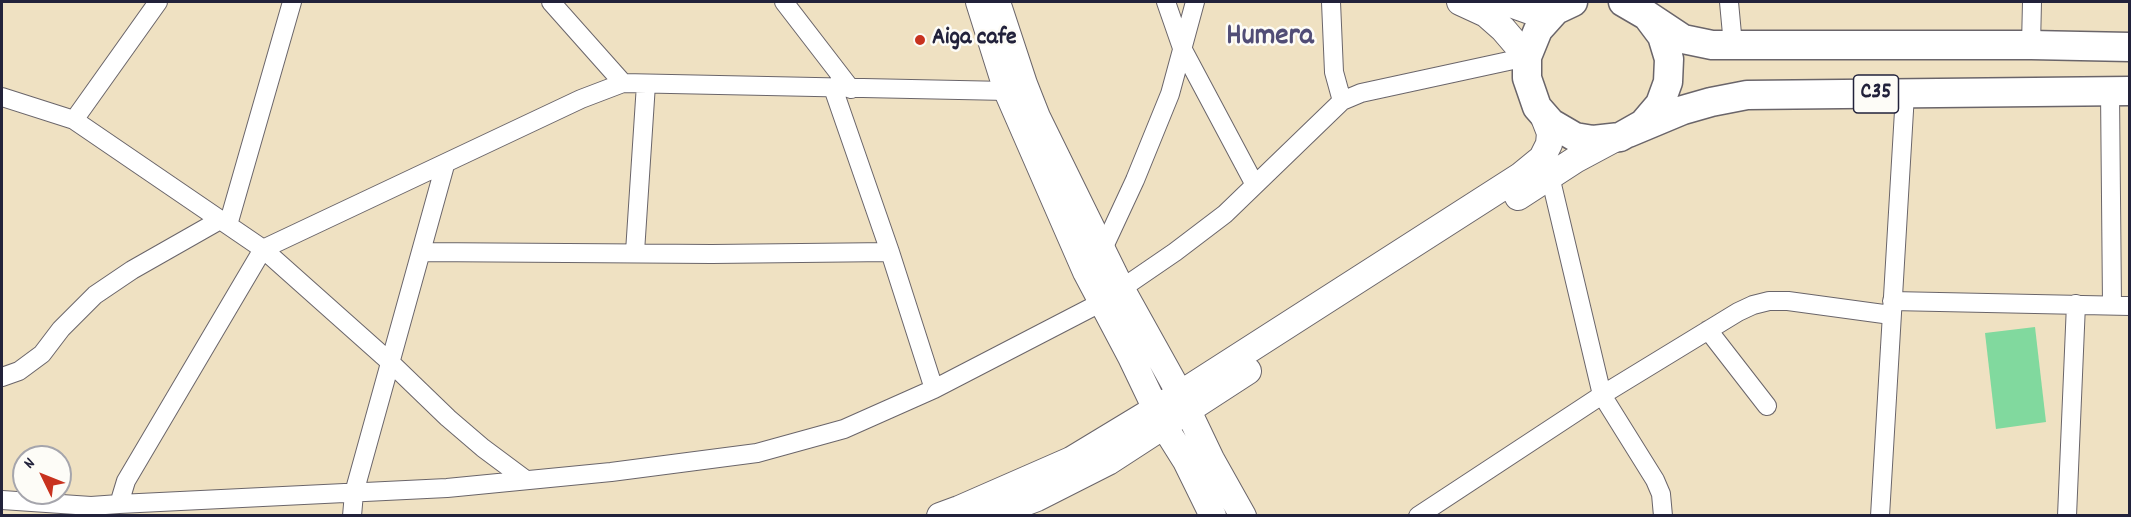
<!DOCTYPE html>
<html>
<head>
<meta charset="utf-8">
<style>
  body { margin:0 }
  #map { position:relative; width:2131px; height:517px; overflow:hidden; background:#efe1c2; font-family:Dekko,sans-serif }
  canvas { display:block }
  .frame { position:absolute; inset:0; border:3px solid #22223b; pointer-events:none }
  .north { position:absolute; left:12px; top:445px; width:60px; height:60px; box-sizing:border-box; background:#fdfcf7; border:2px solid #a5a5ac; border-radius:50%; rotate:313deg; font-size:16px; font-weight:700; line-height:24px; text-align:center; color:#22223b }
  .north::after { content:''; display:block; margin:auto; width:21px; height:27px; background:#c8321e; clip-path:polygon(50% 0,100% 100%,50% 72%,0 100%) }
</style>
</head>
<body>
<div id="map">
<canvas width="2131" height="517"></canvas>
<div class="frame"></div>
<div class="north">N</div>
</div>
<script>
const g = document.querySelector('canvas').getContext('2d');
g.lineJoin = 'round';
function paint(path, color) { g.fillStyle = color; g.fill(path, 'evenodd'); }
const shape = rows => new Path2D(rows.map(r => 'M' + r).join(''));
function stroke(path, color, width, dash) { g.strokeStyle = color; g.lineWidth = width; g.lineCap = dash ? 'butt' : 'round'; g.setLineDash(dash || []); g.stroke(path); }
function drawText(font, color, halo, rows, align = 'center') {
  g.font = font + ' Dekko,sans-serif'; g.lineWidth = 5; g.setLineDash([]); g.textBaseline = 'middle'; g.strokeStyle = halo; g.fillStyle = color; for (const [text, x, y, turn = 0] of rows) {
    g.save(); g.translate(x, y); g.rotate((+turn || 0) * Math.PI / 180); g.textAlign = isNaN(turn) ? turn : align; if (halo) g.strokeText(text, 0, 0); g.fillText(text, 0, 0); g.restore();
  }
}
paint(shape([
  [2035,327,2046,422,1996,429,1985,333]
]), '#81d99e');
const street = shape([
  [551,2,623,83],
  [784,2,851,89],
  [1166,2,1182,48,1255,185],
  [1331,2,1334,72,1342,101],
  [1729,2,1733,45],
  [2031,45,2032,2],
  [833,88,890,252,934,389],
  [2110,91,2112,305],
  [2,97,74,120,263,249,391,363,448,418,483,448,526,480],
  [74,120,158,2],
  [1550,176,1602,395,1655,480,1661,494,1663,516],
  [228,225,292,2],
  [1102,251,1135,180,1170,94,1195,2],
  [421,252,712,254,890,252],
  [635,252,646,84],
  [1892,301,2130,306],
  [1708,330,1767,406],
  [2,377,19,371,42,354,61,329,95,295,132,270,220,220],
  [2,500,91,506],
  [119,504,126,481,263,249,581,99,623,83,1007,91,1016,87],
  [88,516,91,506,119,504,447,488,611,472,757,453,844,429,934,389,1102,302,1175,252,1225,214,1342,101,1361,93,1527,57],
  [352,516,354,493,445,165],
  [1418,516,1602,395,1738,312,1753,305,1769,301,1788,301,1891,315],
  [1880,516,1905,94],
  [2067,516,2076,304]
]);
const secondary = shape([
  [979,2,1007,91,1086,272,1131,357,1164,426,1186,461,1213,516],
  [997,2,1024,84,1037,117,1121,288,1180,394,1211,459,1243,516],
  [1460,2,1486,14,1503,29,1527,57],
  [1505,2,1530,11,1551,15],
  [1518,197,1575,160,1618,137],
  [940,516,959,509,1071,460,1180,394,1520,176,1542,158,1549,144,1550,133,1543,115],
  [990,516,1037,498,1108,462,1248,371]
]);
const primary = shape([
  [1573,2,1556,10,1538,30,1527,57,1527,78,1537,107,1551,123,1575,137,1593,140,1620,137,1643,124,1660,104,1668,82,1669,59,1662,36,1647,16,1623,2],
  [1641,11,1683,39,1712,45,2031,45,2130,47],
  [1628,133,1683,110,1711,102,1747,95,2130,91]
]);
stroke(street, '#6a656a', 20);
stroke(secondary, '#6a656a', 28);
stroke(primary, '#6a656a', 31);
stroke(street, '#fff', 18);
stroke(secondary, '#fff', 26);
stroke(primary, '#fff', 28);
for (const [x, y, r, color] of [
  [920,40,6,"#c8321e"]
]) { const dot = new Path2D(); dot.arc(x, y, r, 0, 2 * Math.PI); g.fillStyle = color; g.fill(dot); stroke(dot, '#fdfcf7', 2); }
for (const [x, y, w] of [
  [1876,94,45]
]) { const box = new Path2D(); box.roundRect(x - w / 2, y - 19, w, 38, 4.5); g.fillStyle = '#fdfcf7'; g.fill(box); stroke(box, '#22223b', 1.5); }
drawText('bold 22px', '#22223b', null, [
  ["C35",1876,94]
]);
drawText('bold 24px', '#22223b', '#fdfcf7', [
  ["Aiga cafe",932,40]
], 'left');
drawText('bold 30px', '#514d76', '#fdfcf7', [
  ["Humera",1270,39]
]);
</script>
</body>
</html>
